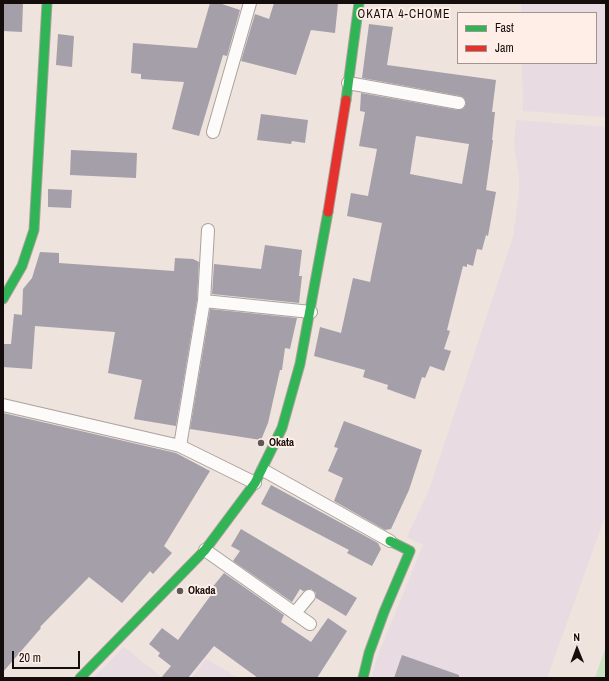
<!DOCTYPE html>
<html>
<head>
<meta charset="utf-8">
<style>
  body { margin:0 }
  #map { position:relative; width:609px; height:681px; overflow:hidden; background:#eee3dd; font-family:"Archivo Narrow",sans-serif }
  canvas { display:block }
  .frame { position:absolute; inset:0; border:4px solid #140d0b; pointer-events:none }
  .legend { position:absolute; left:457px; top:12px; width:140px; height:52px; box-sizing:border-box; background:#feeee7; border:1px solid #a0948f; margin:0; padding:5px 7px; list-style:none; font-size:12px; color:#140d0b }
  .legend li { display:flex; align-items:center; gap:8px; height:20px }
  .legend b { width:20px; border:1px solid #a0948f }
  .north { position:absolute; left:557px; top:629px; width:40px; height:40px; -webkit-text-stroke:3px #feeee7; paint-order:stroke; rotate:359deg; font-size:11px; font-weight:700; line-height:16px; text-align:center; color:#140d0b }
  .north::after { content:''; display:block; margin:auto; width:14px; height:18px; background:#140d0b; clip-path:polygon(50% 0,100% 100%,50% 72%,0 100%) }
  .scale { position:absolute; left:12px; top:651px; width:68px; height:18px; box-sizing:border-box; border:2px solid #140d0b; border-top:0; padding-left:5px; font-size:12px; line-height:14px; white-space:nowrap; color:#140d0b; -webkit-text-stroke:3px #feeee7; paint-order:stroke }
</style>
</head>
<body>
<div id="map">
<canvas width="609" height="681"></canvas>
<div class="frame"></div>
<ul class="legend">
<li><b style="height:5px;background:#30b455"></b>Fast</li>
<li><b style="height:5px;background:#e5322d"></b>Jam</li>
</ul>
<div class="north">N</div>
<div class="scale">20 m</div>
</div>
<script>
const g = document.querySelector('canvas').getContext('2d');
g.lineJoin = 'round';
function paint(path, color) { g.fillStyle = color; g.fill(path, 'evenodd'); }
const shape = rows => new Path2D(rows.map(r => 'M' + r).join(''));
function stroke(path, color, width, dash) { g.strokeStyle = color; g.lineWidth = width; g.lineCap = dash ? 'butt' : 'round'; g.setLineDash(dash || []); g.stroke(path); }
function drawText(font, color, halo, rows, align = 'center') {
  g.font = font + ' "Archivo Narrow",sans-serif'; g.lineWidth = 4; g.setLineDash([]); g.textBaseline = 'middle'; g.strokeStyle = halo; g.fillStyle = color; for (const [text, x, y, turn = 0] of rows) {
    g.save(); g.translate(x, y); g.rotate((+turn || 0) * Math.PI / 180); g.textAlign = isNaN(turn) ? turn : align; if (halo) g.strokeText(text, 0, 0); g.fillText(text, 0, 0); g.restore();
  }
}
paint(shape([
  [521,3,606,3,606,117,523,111,522,63,596,63,596,13,521,13],
  [516,120,606,127,606,514,547,678,372,678,376,660,423,545,407,537,429,490,513,237,519,193,519,175,514,145],
  [124,647,163,678,93,678],
  [206,659,238,678,192,678]
]), '#e9dbe2');
paint(shape([
  [606,646,606,678,595,678]
]), '#c8e2c2');
paint(shape([
  [3,3,23,3,22,32,3,31],
  [210,3,219,3,240,10,227,56,223,55,199,136,172,129,184,82,141,79,141,74,131,73,133,43,197,48],
  [274,3,338,3,335,33,311,30,296,75,241,61,255,14,269,19],
  [369,24,393,27,387,65,496,80,492,112,495,112,492,140,493,140,486,190,496,192,488,236,486,235,482,250,477,249,473,266,467,264,467,267,463,266,447,330,450,331,444,349,451,351,444,371,430,366,425,378,422,377,415,399,387,389,388,385,363,377,365,370,314,356,320,327,341,333,353,278,370,282,382,223,347,216,351,193,368,196,377,149,359,146,365,112,360,111,361,93,458,110,464,108,466,104,464,98,460,96,362,78],
  [416,136,469,144,462,184,410,174],
  [58,34,74,36,72,67,56,65],
  [261,114,308,120,305,143,292,141,291,144,257,140],
  [71,150,137,153,136,178,70,175],
  [48,189,72,190,71,208,48,207],
  [265,245,302,250,299,276,302,276,299,303,212,294,214,264,261,269],
  [40,252,59,253,59,263,174,271,175,258,193,259,199,262,197,300,176,426,134,419,142,380,108,373,115,332,35,326,32,369,3,367,3,344,11,344,14,314,22,315,23,289,32,278],
  [210,309,297,318,290,349,285,348,282,370,280,370,268,423,261,440,190,429],
  [3,413,176,453,210,471,164,546,172,553,153,574,150,571,122,603,89,577,40,627,41,628,3,672],
  [344,421,422,450,409,490,391,529,385,530,334,501,343,478,328,471,338,448,334,447],
  [271,485,378,543,381,549,372,566,347,553,349,550,261,504],
  [241,529,357,598,346,616,316,598,316,593,311,589,303,591,300,589,292,602,233,561,240,551,231,546],
  [224,573,284,615,281,622,311,642,328,618,347,631,317,678,258,678,214,646,188,678,161,678,171,666,158,656,160,653,149,644,162,628,178,640,214,591,211,589],
  [402,655,459,675,459,678,394,678]
]), '#a49fa9');
const lane = shape([
  [348,83,459,103],
  [213,132,250,3],
  [204,301,311,312],
  [3,405,180,446,255,483],
  [180,446,204,301,208,230],
  [263,470,390,541],
  [205,550,310,624],
  [295,613,309,596]
]);
const fast = shape([
  [346,100,359,3],
  [3,299,22,266,34,230,47,3],
  [80,678,205,550,255,483,282,428,300,364,328,212],
  [363,678,369,653,384,612,410,551,390,541]
]);
const jam = shape([
  [328,212,346,100]
]);
stroke(lane, '#aaa29d', 14);
stroke(fast, '#aaa29d', 11);
stroke(jam, '#aaa29d', 11);
stroke(lane, '#fcfbfa', 12);
stroke(fast, '#30b455', 9);
stroke(jam, '#e5322d', 9);
for (const [x, y, r, color] of [
  [261,443,4,"#605854"],
  [180,591,4,"#605854"]
]) { const dot = new Path2D(); dot.arc(x, y, r, 0, 2 * Math.PI); g.fillStyle = color; g.fill(dot); stroke(dot, '#feeee7', 1.5); }
drawText('bold 11px', '#140d0b', '#feeee7', [
  ["Okata",269,443],
  ["Okada",188,591]
], 'left');
g.letterSpacing = '1px';
drawText('12px', '#140d0b', '#feeee7', [
  ["OKATA 4-CHOME",404,15]
]);
g.letterSpacing = '0px';
</script>
</body>
</html>
